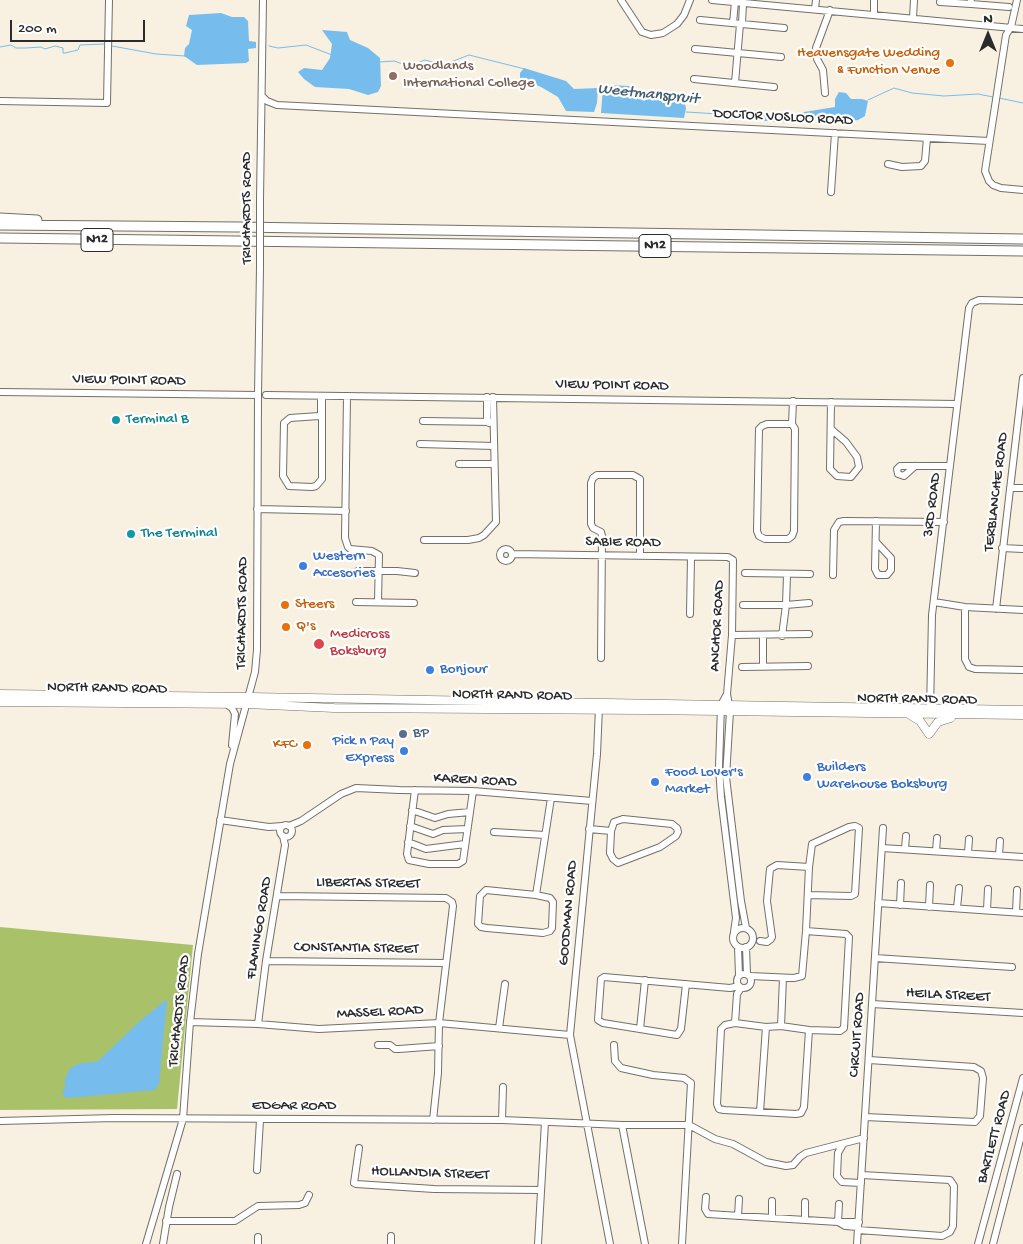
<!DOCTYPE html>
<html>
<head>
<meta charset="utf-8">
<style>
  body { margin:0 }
  #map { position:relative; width:1023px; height:1244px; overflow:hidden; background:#f8f0e0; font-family:"Gochi Hand",sans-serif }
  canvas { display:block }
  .north { position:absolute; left:963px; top:10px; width:50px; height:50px; -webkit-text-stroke:4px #fff; paint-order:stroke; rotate:0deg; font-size:14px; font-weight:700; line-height:20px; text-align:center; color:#2b2b2b }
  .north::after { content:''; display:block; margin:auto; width:18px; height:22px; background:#2b2b2b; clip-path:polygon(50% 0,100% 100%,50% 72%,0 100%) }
  .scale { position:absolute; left:10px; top:20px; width:135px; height:22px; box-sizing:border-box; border:2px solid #2b2b2b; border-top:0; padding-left:6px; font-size:15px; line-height:18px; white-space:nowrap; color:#2b2b2b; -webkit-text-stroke:4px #fff; paint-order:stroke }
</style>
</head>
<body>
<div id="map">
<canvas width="1023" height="1244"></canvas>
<div class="north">N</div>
<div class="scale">200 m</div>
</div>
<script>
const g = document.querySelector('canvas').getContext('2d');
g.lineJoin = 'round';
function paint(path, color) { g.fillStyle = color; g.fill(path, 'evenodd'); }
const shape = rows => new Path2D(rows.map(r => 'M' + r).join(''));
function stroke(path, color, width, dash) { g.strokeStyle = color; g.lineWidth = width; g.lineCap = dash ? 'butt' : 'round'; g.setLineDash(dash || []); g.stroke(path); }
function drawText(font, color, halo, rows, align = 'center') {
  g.font = font + ' "Gochi Hand",sans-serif'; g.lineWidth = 4.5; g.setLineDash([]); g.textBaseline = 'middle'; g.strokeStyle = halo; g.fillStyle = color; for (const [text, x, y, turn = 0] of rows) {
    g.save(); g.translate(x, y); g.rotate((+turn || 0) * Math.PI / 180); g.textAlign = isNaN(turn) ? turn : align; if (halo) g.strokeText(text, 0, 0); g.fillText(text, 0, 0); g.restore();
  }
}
paint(shape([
  [0,927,193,945,177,1109,0,1110]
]), '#a9c269');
paint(shape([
  [221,13,232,17,244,17,248,21,249,41,256,42,256,48,248,49,249,61,246,63,197,65,184,56,185,48,189,44,192,30,186,26,189,15],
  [322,30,347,32,350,40,368,48,380,58,381,86,378,92,368,95,349,89,315,87,304,79,298,72,304,68,322,70,330,58,332,44],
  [524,68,566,81,574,89,598,88,597,103,594,112,566,111,558,97,541,87,520,78,520,73],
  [606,85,629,86,644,92,651,99,659,94,664,95,667,100,671,102,683,98,686,108,684,118,601,113,603,87],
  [839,92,846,93,851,99,862,99,868,101,865,116,858,120,850,121,799,119,804,112,835,107,835,99],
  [756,110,768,113,791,114,794,116,795,123,752,120,751,116],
  [167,999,159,1084,155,1090,68,1098,64,1097,62,1091,65,1089,65,1078,71,1067,82,1063,97,1062,140,1021]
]), '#76bded');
stroke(shape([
  [112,46,156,54,185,56],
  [269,46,278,48,306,45,332,55],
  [0,47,11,45,16,48,26,48,41,47,45,49,55,46,63,48,63,53,65,53,78,50,80,45,104,44],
  [380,62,394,61,409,66,425,60,443,65,469,55,525,69],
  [999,98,1023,103],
  [868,100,894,88,912,93,944,96,978,94,993,97],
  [686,112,752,116],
  [793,116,802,115]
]), '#76bded', 1);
const minor = shape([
  [621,0,642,32,651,35,663,33,677,24,684,15,690,0],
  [712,0,1023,29],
  [1017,0,1011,27,1006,35,985,171,989,181,993,185,1001,188,1023,190],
  [940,2,971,4,971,2],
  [971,4,1009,7],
  [815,9,816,0],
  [874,14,874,0],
  [913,18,914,0],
  [700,20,784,28],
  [733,23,735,2],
  [742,24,743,3],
  [695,49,781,57],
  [694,79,774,87],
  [735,83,740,24],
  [825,93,823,70,817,59,816,48,830,10],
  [262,96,267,101,277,105,989,141],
  [0,101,107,103,109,0],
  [888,164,902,167,921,166,925,161,927,138],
  [831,192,835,133],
  [260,199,263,0],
  [0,392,258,395],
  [266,395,957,404],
  [321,396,321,413,319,416,290,418,284,423,283,476,289,486,312,487,316,486,322,479,322,396],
  [347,396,345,538,348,547,350,549,372,551,379,555,378,602],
  [487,397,487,422,489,423],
  [423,421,493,422],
  [792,424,767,424,762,426,759,429,757,531,759,536,765,539,788,539,792,536,794,531,795,429,792,424,793,401],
  [831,429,846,442,857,457,859,467,851,477,837,476,830,469,831,402],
  [420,444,494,446],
  [459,464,494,464],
  [915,466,904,476,898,474,897,469,900,466,950,466],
  [1010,488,1023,488],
  [257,509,346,511],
  [876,521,875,569,878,575,887,575,891,570,891,558,876,542],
  [424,540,468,540,479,538,484,535,496,522,493,397],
  [1002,548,1023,549],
  '500 555a6 6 0 1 1 12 0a6 6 0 1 1-12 0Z',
  [512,554,728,557,733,560,732,635,727,694,730,711,726,777,741,901,746,928],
  [358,571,397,571,415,573],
  [745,573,810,574],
  [833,575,834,530,839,522,844,521,944,522],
  [356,602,414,603],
  [934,602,965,607,1023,610],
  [743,605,786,605,809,603],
  [965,607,965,659,969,667,975,669,1023,670],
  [996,609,1023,378],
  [690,614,691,557],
  [732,635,809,634],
  [763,636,763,666],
  [782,636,786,605,787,575],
  [601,658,602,536,601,532,593,528,591,524,591,483,593,478,597,475,633,475,640,479,640,555],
  [742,667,808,666],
  [727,694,721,705,719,767,721,797,736,918,734,932],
  [226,704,232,708,235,714,232,745],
  [599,707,597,754,570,1035,610,1244],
  [930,711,932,615,969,308,972,303,979,300,1023,301],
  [415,790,407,854,409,860,429,864,458,864,463,861,473,791],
  [412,810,435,818,448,814,470,812],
  [623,819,672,824,677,828,678,832,676,836,660,847,618,863,613,859,610,853,611,831,614,822,623,819],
  [220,820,269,827,282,826],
  '280 831a6 6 0 1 1 12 0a6 6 0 1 1-12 0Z',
  [289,826,301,821,341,794,356,788,399,790,473,791,592,801],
  [410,826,433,834,443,830,467,829],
  [589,829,611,831],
  [494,832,545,835],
  [408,842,426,849,465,844],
  [882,848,1023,857],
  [905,849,906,836],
  [936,851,937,838],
  [968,853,969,839],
  [999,855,1000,841],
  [536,895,486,890,480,896,478,924,481,927,487,928,543,933,550,931,552,928,553,902,550,898,536,895,551,798],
  [278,896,446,898,452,902,453,906,439,1023,438,1073,433,1120],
  [878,903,1023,913],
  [900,905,901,883],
  [929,907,930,885],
  [957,908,959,888],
  [987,910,988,889],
  [1016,912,1017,890],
  '733 938a10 10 0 1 1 20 0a10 10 0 1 1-20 0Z',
  [760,941,767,942,771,939,772,937,767,901,770,869,777,865,809,867],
  [738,947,739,976],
  [746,947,747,974],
  [875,958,1012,967],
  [266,961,446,963],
  '737 981a7 7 0 1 1 14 0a7 7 0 1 1-14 0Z',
  [750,976,794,978,802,976,806,931,809,867,812,844,849,827,855,826,859,828,855,894,851,896,808,895],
  [783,978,781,1026,809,1030,840,1031,844,1028,849,937,846,934,806,931],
  [686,984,681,1029,677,1035,603,1023,598,1020,601,979,604,977,730,988,739,986],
  [741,988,737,994,735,1023,766,1027,781,1026],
  [872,1004,1023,1013],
  [190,1022,258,1024,319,1029,439,1023,570,1035],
  [735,1023,725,1025,721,1029,717,1104,719,1109,724,1110,796,1114,801,1113,804,1107,809,1030],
  [258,1024,266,961,285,845,283,836],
  [499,1028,505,984],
  [640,1029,645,980],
  [378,1045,390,1045,395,1049,399,1049,439,1046],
  [614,1045,615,1061,621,1068,653,1075,684,1078,691,1083,682,1244],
  [760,1112,766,1027],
  [865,1117,975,1122,980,1116,983,1078,981,1071,974,1067,869,1060],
  [502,1120,503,1087],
  [0,1121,114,1118,502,1120,622,1125,689,1125,715,1139,733,1144,766,1162,786,1166,793,1165,800,1157,806,1153,864,1138],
  [622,1125,645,1244],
  [843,1144,838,1153,837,1176,842,1182,861,1183],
  [359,1148,354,1183,356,1184,434,1189,541,1190],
  [257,1170,260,1120],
  [706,1197,705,1209,708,1214,838,1222,859,1222],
  [738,1216,739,1199],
  [772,1218,772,1201],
  [805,1220,805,1202],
  [166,1221,235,1221,258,1206,299,1205,305,1203,309,1195],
  [838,1222,845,1226,858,1227],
  [838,1222,839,1204],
  [858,1230,942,1236,950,1232,953,1226,954,1186,950,1180,862,1175],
  [391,1236,391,1244],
  [146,1244,183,1119,190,1022,198,954,230,764,255,672,257,650,258,395,260,267],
  [163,1244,169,1207,177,1174],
  [258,1244,258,1237],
  [538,1244,545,1122],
  [857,1244,883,828],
  [978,1244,1023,1078],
  [993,1244,1023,1128]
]);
const major = shape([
  [0,694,249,697,1023,710],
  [0,702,247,704,334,708,643,710,1023,715],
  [910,715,920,721,929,734,938,722,951,718]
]);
const highway = shape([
  [0,218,37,220],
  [0,225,238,227,1023,239],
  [0,238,1023,251]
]);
stroke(minor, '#73706a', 8);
stroke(major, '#73706a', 9);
stroke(highway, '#73706a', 11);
stroke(minor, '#fff', 6);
stroke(major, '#fff', 8);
stroke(highway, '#fff', 9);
const minorBridge = shape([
  [260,199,260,267]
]);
stroke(minorBridge, '#73706a', 8, []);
stroke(minorBridge, '#fff', 6);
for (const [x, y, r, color] of [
  [950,63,5,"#e8710a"],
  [393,76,5,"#8d6e63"],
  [116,420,5,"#0f9aa8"],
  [131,534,5,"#0f9aa8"],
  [303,566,5,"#3f7fe0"],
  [285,605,5,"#e8710a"],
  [286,627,5,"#e8710a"],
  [319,644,6,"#e0444e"],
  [430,670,5,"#3f7fe0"],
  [403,734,5,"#5c6f8a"],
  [307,745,5,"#e8710a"],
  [404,751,5,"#3f7fe0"],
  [807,777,5,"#3f7fe0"],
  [655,782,5,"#3f7fe0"]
]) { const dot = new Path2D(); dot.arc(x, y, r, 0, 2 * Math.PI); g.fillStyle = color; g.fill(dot); stroke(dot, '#fff', 2); }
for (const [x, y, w] of [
  [97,240,32],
  [655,246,32]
]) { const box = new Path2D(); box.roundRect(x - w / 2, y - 11.5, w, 23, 4); g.fillStyle = '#fff'; g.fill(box); stroke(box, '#2b2b2b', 1); }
drawText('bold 14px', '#2b2b2b', null, [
  ["N12",97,240],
  ["N12",655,246]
]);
drawText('15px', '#c56008', '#fff', [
  ["Heavensgate Wedding",940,54],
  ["& Function Venue",940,71],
  ["Steers",295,605,"left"],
  ["Q's",296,627,"left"],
  ["KFC",297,745]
], 'right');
drawText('15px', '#785e54', '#fff', [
  ["Woodlands",403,67],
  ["International College",403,84]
], 'left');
drawText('15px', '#2b2b2b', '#fff', [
  ["DOCTOR VOSLOO ROAD",783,118,3],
  ["TRICHARDTS ROAD",248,208,-90],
  ["VIEW POINT ROAD",129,381,1],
  ["VIEW POINT ROAD",612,386,1],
  ["TERBLANCHE ROAD",997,492,-83],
  ["3RD ROAD",933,505,-83],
  ["SABIE ROAD",623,543,1],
  ["TRICHARDTS ROAD",243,613,-89],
  ["ANCHOR ROAD",718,626,-87],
  ["NORTH RAND ROAD",107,689,1],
  ["NORTH RAND ROAD",512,696,1],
  ["NORTH RAND ROAD",917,700,1],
  ["KAREN ROAD",475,781,3],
  ["LIBERTAS STREET",368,884,1],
  ["GOODMAN ROAD",569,913,-85],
  ["FLAMINGO ROAD",260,928,-81],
  ["CONSTANTIA STREET",356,949,1],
  ["HEILA STREET",948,996,3],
  ["TRICHARDTS ROAD",180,1011,-84],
  ["MASSEL ROAD",380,1013,-3],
  ["CIRCUIT ROAD",858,1035,-86],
  ["EDGAR ROAD",294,1107],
  ["BARTLETT ROAD",995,1137,-75],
  ["HOLLANDIA STREET",430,1174,2]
]);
drawText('15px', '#0d838f', '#fff', [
  ["Terminal B",126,420],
  ["The Terminal",141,534]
], 'left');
drawText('15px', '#366cbe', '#fff', [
  ["Western",313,557],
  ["Accesories",313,574],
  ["Bonjour",440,670],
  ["Pick n Pay",394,742,"right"],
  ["Express",394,759,"right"],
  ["Builders",817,768],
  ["Warehouse Boksburg",817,785],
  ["Food Lover's",665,773],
  ["Market",665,790]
], 'left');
drawText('15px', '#be3a42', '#fff', [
  ["Medicross",330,635],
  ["Boksburg",330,652]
], 'left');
drawText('15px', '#4e5e75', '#fff', [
  ["BP",413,734]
], 'left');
drawText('italic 16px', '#455e6f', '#fff', [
  ["Weetmanspruit",648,95,6]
]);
</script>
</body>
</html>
